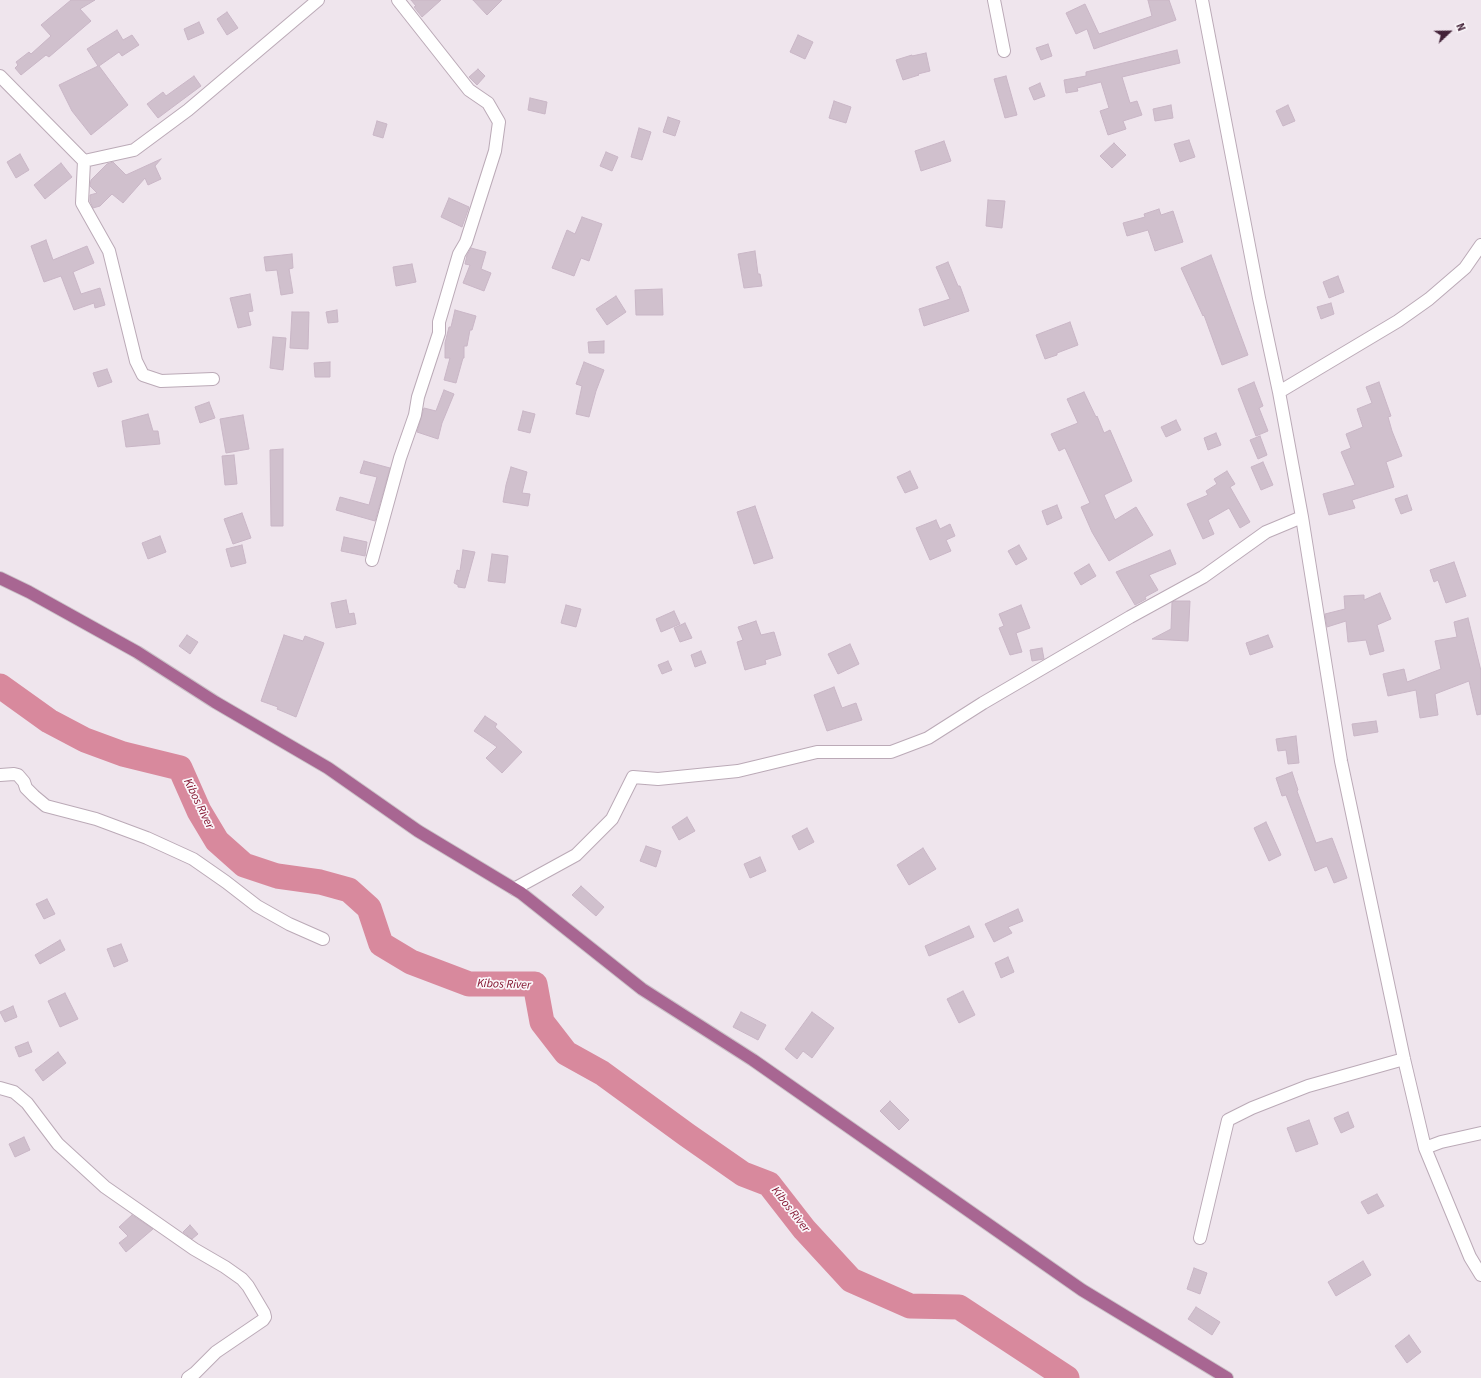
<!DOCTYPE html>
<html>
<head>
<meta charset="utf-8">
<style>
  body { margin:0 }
  #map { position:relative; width:1481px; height:1378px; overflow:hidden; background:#efe5ed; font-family:"Source Sans 3",sans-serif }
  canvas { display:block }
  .north { position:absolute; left:1429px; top:12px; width:40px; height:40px; -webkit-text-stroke:3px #fbf6fa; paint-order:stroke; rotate:68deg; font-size:11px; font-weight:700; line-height:16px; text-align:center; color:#432238 }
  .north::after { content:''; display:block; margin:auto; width:14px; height:18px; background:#432238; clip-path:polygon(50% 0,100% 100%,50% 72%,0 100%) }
</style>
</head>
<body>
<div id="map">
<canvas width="1481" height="1378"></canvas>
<div class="north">N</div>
</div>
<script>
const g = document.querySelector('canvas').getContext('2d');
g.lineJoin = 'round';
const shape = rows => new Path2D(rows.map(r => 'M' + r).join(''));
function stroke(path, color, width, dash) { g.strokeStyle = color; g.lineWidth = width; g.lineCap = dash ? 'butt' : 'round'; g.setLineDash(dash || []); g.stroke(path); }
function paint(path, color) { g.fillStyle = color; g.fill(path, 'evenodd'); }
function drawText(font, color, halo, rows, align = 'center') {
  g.font = font + ' "Source Sans 3",sans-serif'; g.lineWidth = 3.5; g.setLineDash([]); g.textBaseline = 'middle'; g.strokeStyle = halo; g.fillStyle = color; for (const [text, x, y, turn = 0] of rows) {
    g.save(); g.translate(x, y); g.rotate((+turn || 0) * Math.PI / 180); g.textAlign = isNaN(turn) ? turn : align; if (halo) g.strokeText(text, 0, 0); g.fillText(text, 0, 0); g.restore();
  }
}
stroke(shape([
  [0,686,49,721,85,740,123,754,180,768,199,811,217,841,244,865,277,876,320,882,349,890,369,908,381,944,411,962,469,984,535,984,542,1022,566,1053,602,1073,687,1135,743,1174,769,1184,804,1229,851,1280,910,1306,959,1307,1067,1378]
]), '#d8899d', 25);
const building = shape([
  [71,0,95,0,80,9,91,21,49,57,46,55,21,75,15,68,18,65,16,62,29,52,31,54,51,36,41,25,71,0],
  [411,0,441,0,422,17,414,7,416,6,411,0],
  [473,0,502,0,487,15,473,0],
  [1148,0,1169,0,1176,20,1094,49,1087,29,1076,34,1066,13,1085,4,1099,34,1152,16,1148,0],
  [227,12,238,28,227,35,217,19,227,12],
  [199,22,204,33,188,40,184,29,199,22],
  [117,30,123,40,132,35,139,45,122,56,119,52,99,66,128,105,91,135,72,111,59,85,98,66,87,49,117,30],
  [798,35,813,42,805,59,790,52,798,35],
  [1048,44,1052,56,1041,60,1036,48,1048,44],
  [1177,50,1180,63,1122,77,1130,103,1137,101,1142,115,1123,121,1126,129,1108,135,1100,111,1109,108,1101,82,1077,88,1078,91,1066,93,1064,80,1086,76,1086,72,1177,50],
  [926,53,930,71,918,74,919,75,903,80,896,60,912,55,912,56,926,53],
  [478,69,485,76,477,85,469,77,478,69],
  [194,76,201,86,158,118,147,104,163,92,166,96,194,76],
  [1006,76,1017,115,1005,118,994,79,1006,76],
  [1040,83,1045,96,1034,100,1029,88,1040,83],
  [530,98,547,102,545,114,528,110,530,98],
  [834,101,851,107,846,123,829,118,834,101],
  [1171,105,1173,118,1155,121,1153,109,1171,105],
  [1288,105,1295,121,1283,126,1276,111,1288,105],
  [668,117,680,121,675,136,663,132,668,117],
  [377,121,387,124,383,138,373,135,377,121],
  [639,128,651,132,642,160,631,157,639,128],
  [1189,140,1195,157,1180,162,1174,144,1189,140],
  [944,141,951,161,921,171,915,151,944,141],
  [1114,143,1126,155,1112,168,1100,156,1114,143],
  [606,152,618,157,612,171,600,166,606,152],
  [20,154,29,170,16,178,7,162,20,154],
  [161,159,155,166,161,179,148,185,145,178,123,203,112,194,100,206,93,208,90,201,90,195,97,193,90,186,91,180,107,164,113,162,126,175,161,159],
  [61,163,72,177,45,199,34,185,61,163],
  [449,198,469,207,462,227,441,217,449,198],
  [988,200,1005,201,1002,228,986,226,988,200],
  [1159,209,1161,215,1173,211,1183,242,1155,251,1148,230,1127,236,1123,223,1145,217,1144,214,1159,209],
  [582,217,602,224,589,261,581,258,574,276,552,268,567,230,575,234,582,217],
  [46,240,53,260,87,246,94,263,73,272,81,294,100,288,105,305,95,308,94,303,74,310,61,276,44,282,31,246,46,240],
  [471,248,486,252,481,269,491,273,484,291,463,283,470,265,465,264,467,255,471,248],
  [755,251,758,274,760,274,762,286,744,288,738,254,755,251],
  [292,254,293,268,289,269,293,293,281,295,277,270,266,271,264,257,292,254],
  [1211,255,1248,355,1222,365,1204,315,1203,316,1181,268,1211,255],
  [948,262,958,286,960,286,969,311,924,326,919,309,950,299,936,267,948,262],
  [412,264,416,282,396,286,393,267,412,264],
  [1338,276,1344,292,1329,298,1323,282,1338,276],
  [662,289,663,315,636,315,635,290,662,289],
  [250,294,253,311,248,312,251,325,238,328,230,298,250,294],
  [616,296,626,312,607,325,596,309,616,296],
  [1331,303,1334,314,1321,319,1317,307,1331,303],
  [337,310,338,322,328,323,326,312,337,310],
  [455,310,476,316,472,330,470,330,467,346,464,346,464,358,463,358,456,383,444,380,450,358,445,358,445,343,449,327,451,327,455,310],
  [292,312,309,312,308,349,290,348,292,312],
  [1070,322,1078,345,1057,353,1057,355,1045,359,1036,335,1070,322],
  [273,337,286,338,283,370,270,368,273,337],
  [604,341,604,353,589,353,588,342,604,341],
  [330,362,330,377,315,377,314,363,330,362],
  [584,362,604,370,596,391,589,417,576,414,582,386,576,384,584,362],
  [107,369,112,382,98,387,93,373,107,369],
  [1254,382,1263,406,1259,408,1268,431,1256,436,1238,389,1254,382],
  [1379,382,1391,416,1388,417,1392,431,1402,456,1386,462,1394,487,1352,500,1355,508,1329,515,1323,494,1355,485,1341,452,1351,448,1346,434,1363,427,1357,409,1372,403,1366,387,1379,382],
  [444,390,454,394,442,423,438,439,417,432,424,408,436,411,444,390],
  [1084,392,1096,417,1097,416,1104,433,1110,430,1132,481,1104,495,1115,520,1136,507,1153,535,1109,561,1092,532,1081,507,1090,503,1065,448,1059,451,1051,434,1078,423,1067,399,1084,392],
  [209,402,215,418,200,423,195,407,209,402],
  [523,411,535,414,530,433,518,430,523,411],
  [148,414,153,431,158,431,160,444,126,447,122,421,148,414],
  [243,415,249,449,226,453,220,419,243,415],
  [1176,420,1181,430,1166,437,1161,427,1176,420],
  [1216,433,1221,445,1208,450,1204,438,1216,433],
  [1260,436,1267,455,1258,459,1250,440,1260,436],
  [283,449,283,526,271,526,270,450,283,449],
  [234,455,237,484,225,485,222,456,234,455],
  [364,461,390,468,375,521,336,510,340,497,369,505,377,477,360,473,364,461],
  [1263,462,1273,485,1261,490,1251,467,1263,462],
  [511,467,527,472,522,493,530,494,528,506,503,502,506,485,511,467],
  [910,471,918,488,905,493,897,477,910,471],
  [1227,471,1235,484,1230,487,1250,522,1240,528,1229,508,1208,520,1214,534,1203,539,1187,504,1208,495,1206,491,1217,484,1214,479,1227,471],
  [1407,495,1412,510,1401,514,1395,499,1407,495],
  [1057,505,1062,518,1047,525,1042,511,1057,505],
  [755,506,773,558,754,564,737,512,755,506],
  [242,513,251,538,233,544,224,519,242,513],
  [936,520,940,529,950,524,955,536,946,540,951,551,930,560,916,528,936,520],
  [160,536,166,552,148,559,142,543,160,536],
  [344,537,367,542,365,556,341,551,344,537],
  [242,545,246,563,231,567,226,549,242,545],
  [1019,545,1027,559,1016,565,1008,551,1019,545],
  [463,550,475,552,465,588,458,587,458,585,454,583,457,570,460,571,463,550],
  [1170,550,1176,564,1149,575,1158,590,1145,597,1146,599,1135,605,1116,572,1170,550],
  [492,554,508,556,505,583,488,581,492,554],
  [1454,562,1466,596,1446,603,1438,580,1434,582,1430,570,1454,562],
  [1089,564,1096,576,1081,585,1074,573,1089,564],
  [1380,593,1391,619,1377,625,1384,651,1370,655,1366,640,1348,642,1346,621,1327,627,1325,614,1345,609,1344,596,1364,595,1364,600,1380,593],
  [346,600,349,614,354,613,356,624,336,628,331,603,346,600],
  [1175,601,1190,601,1188,641,1152,639,1171,629,1172,602,1175,601],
  [566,605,581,609,576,627,561,623,566,605],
  [1021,605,1030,628,1016,633,1022,652,1010,655,999,628,1004,626,999,614,1021,605],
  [674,611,680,624,661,632,656,619,674,611],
  [1468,618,1481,671,1481,714,1477,715,1469,681,1435,694,1438,715,1420,718,1416,690,1388,696,1383,674,1404,669,1407,682,1441,669,1435,641,1457,637,1454,622,1468,618],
  [756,621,761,635,774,632,781,655,765,660,766,664,745,670,737,642,743,640,738,627,756,621],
  [685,623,692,638,680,642,674,628,685,623],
  [187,635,198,642,190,654,179,646,187,635],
  [284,635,303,641,305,636,324,643,296,717,277,709,278,707,261,701,284,635],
  [1268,635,1273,647,1250,655,1246,643,1268,635],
  [850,644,859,664,838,674,828,654,850,644],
  [1042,648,1044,659,1032,661,1030,650,1042,648],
  [701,651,706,663,695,667,691,655,701,651],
  [668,661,672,670,662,674,658,665,668,661],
  [834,687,842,708,856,703,862,720,827,731,814,695,834,687],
  [485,716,497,724,495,727,522,752,502,773,486,758,497,747,474,731,485,716],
  [1376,721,1378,732,1354,736,1352,724,1376,721],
  [1296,736,1299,763,1288,764,1286,750,1278,751,1276,739,1296,736],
  [1292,772,1298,790,1297,791,1316,843,1332,838,1347,878,1334,883,1327,866,1315,871,1286,795,1282,796,1276,778,1292,772],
  [687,817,695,831,679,840,672,827,687,817],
  [1266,822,1281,855,1269,861,1254,828,1266,822],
  [807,828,814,842,799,850,792,836,807,828],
  [646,846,661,851,656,867,640,861,646,846],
  [923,848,936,869,909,885,897,865,923,848],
  [760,857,766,871,750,878,744,864,760,857],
  [581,886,604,907,596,916,572,895,581,886],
  [47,899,55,914,44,919,36,904,47,899],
  [1018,909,1023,921,1008,927,1012,933,994,942,985,924,1018,909],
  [969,926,974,937,929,956,925,946,969,926],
  [60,940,65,950,40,964,35,955,60,940],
  [121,944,128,961,114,967,107,949,121,944],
  [1008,957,1014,972,1001,978,995,963,1008,957],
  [963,991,975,1015,959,1023,947,999,963,991],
  [65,993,78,1019,60,1027,48,1001,65,993],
  [13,1006,17,1017,5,1022,0,1012,13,1006],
  [741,1012,766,1025,758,1040,733,1027,741,1012],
  [812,1012,834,1028,812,1058,803,1051,797,1059,785,1049,812,1012],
  [28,1042,32,1052,19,1057,15,1047,28,1042],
  [58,1052,66,1063,43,1081,35,1070,58,1052],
  [890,1101,909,1120,899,1130,880,1111,890,1101],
  [1348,1112,1354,1127,1341,1133,1334,1118,1348,1112],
  [1309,1120,1318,1144,1296,1152,1287,1128,1309,1120],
  [24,1137,30,1150,15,1157,9,1144,24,1137],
  [1377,1194,1384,1206,1368,1214,1361,1202,1377,1194],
  [132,1215,153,1229,126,1252,119,1243,128,1236,119,1227,132,1215],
  [190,1225,198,1234,192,1239,183,1232,190,1225],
  [1363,1261,1371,1275,1336,1296,1328,1282,1363,1261],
  [1194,1268,1207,1273,1200,1294,1187,1289,1194,1268],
  [1196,1307,1220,1322,1212,1335,1188,1319,1196,1307],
  [1409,1335,1421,1352,1407,1363,1395,1346,1409,1335]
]);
paint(building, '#d0c0cd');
stroke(building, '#c9b6c6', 1);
const minor = shape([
  [994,0,1004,51],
  [1202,0,1259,298,1279,392,1302,517,1341,761,1404,1059,1425,1148,1470,1257,1481,1275],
  [0,76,84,161],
  [213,379,161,381,143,375,136,361,109,251,82,203,84,161,134,150,188,110,318,0],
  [1279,392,1398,321,1429,299,1465,268,1481,245],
  [372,560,400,458,415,415,418,397,439,333,439,322,459,254,466,242,495,151,499,122,488,103,469,90,398,0],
  [0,775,14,774,18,775,24,782,26,788,34,796,46,806,96,819,147,838,193,859,226,882,257,906,289,924,323,939],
  [514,889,576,855,612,819,633,777,658,779,738,771,817,752,891,752,928,738,983,703,1130,617,1203,577,1266,532,1302,517],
  [0,1088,14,1092,27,1103,58,1144,105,1187,194,1249,225,1267,242,1279,248,1286,264,1313,265,1317,263,1320,216,1352,195,1373,188,1378],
  [1425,1148,1441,1142,1481,1133],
  [1200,1238,1228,1120,1252,1108,1308,1086,1404,1059]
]);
const major = shape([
  [0,578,29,592,137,652,215,702,328,768,418,831,521,893,642,989,753,1060,1082,1290,1227,1378]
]);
stroke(minor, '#bbaab7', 14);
stroke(major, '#cac1c7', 14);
stroke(minor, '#fff', 12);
stroke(major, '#a86692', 12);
drawText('italic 12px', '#841631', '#fbf6fa', [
  ["Kibos River",198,804,64],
  ["Kibos River",504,985,2],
  ["Kibos River",790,1210,52]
]);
</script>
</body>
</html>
